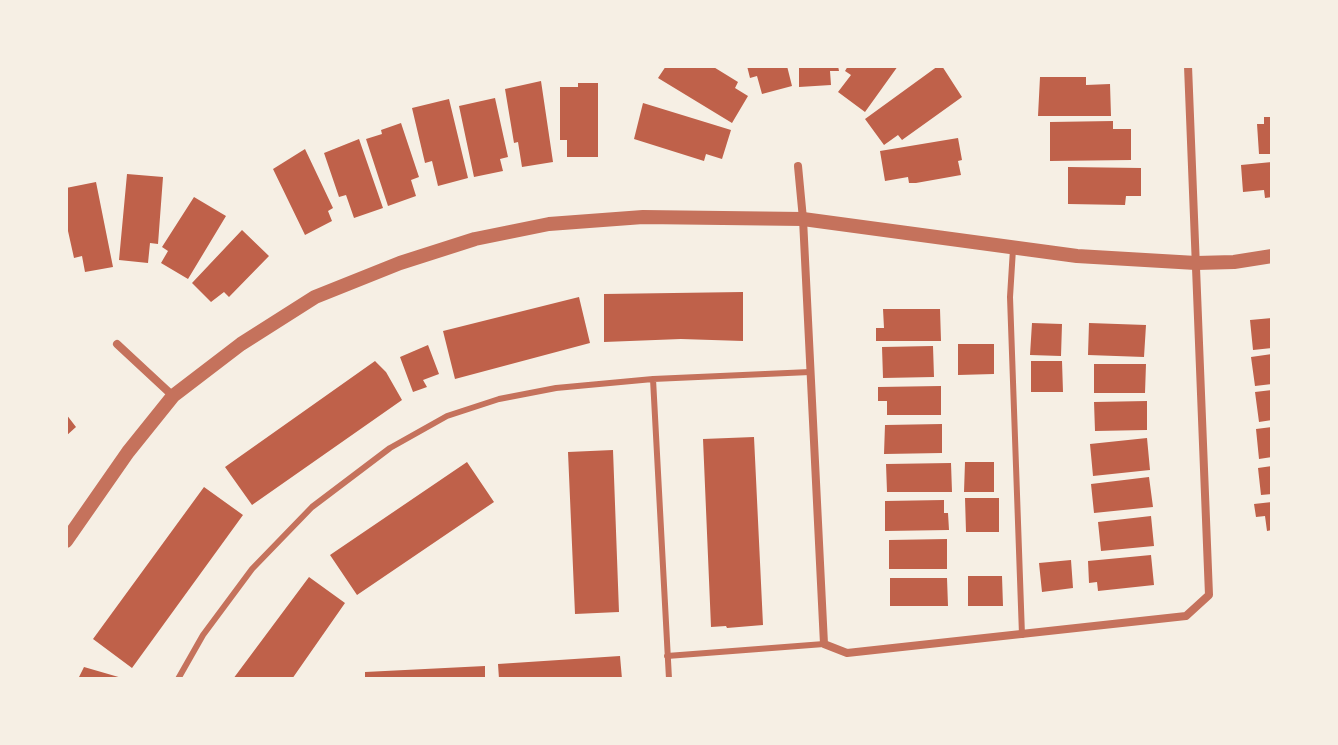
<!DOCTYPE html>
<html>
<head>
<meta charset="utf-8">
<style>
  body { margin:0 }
  #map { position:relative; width:1338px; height:745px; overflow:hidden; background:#f6efe4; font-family:"IBM Plex Sans",sans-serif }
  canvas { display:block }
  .frame { position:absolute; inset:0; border:68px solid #f6efe4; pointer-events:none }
</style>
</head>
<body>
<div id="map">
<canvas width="1338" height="745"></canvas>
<div class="frame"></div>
</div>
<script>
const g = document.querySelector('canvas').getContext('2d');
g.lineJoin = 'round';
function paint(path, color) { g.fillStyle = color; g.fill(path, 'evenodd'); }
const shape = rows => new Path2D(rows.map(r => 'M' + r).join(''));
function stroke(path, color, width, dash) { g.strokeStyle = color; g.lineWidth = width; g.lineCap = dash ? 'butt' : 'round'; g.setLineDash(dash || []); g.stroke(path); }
paint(shape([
  [666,66,712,66,738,82,735,88,748,96,732,123,658,78],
  [747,66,787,66,792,86,762,94,757,76,750,78],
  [799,66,838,66,839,71,830,71,831,85,799,87],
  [848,66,898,66,865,112,838,92,851,75,845,71],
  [938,66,942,66,962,97,902,140,898,135,884,145,865,119],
  [1040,77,1086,77,1086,85,1110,84,1111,116,1038,116],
  [541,81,553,162,522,167,518,142,514,143,505,89],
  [578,83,598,83,598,157,567,157,567,140,560,140,560,87,578,87],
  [495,98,508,157,500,159,503,171,474,177,459,106],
  [449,99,468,178,438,186,432,161,425,163,412,108],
  [643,103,731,130,722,159,706,154,704,161,634,139],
  [1264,117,1272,117,1272,154,1259,154,1257,124,1264,124],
  [1113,121,1113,129,1131,129,1131,160,1050,161,1050,122],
  [401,123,419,177,411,180,416,196,388,206,366,139,382,134,381,130],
  [958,138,962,160,958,161,961,175,916,183,909,183,908,177,885,181,880,151],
  [359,139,383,208,354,218,346,195,339,197,324,153],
  [305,149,333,208,328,211,332,221,305,235,273,169],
  [1272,162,1272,197,1265,198,1264,190,1243,192,1241,165],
  [1068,167,1141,168,1141,196,1126,196,1125,205,1068,204],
  [127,174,163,177,158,244,150,243,148,263,119,260],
  [96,182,113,267,85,272,82,256,74,258,66,222,66,188],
  [194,197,226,216,188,279,161,263,168,251,162,247],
  [242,230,269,256,229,297,224,292,211,302,192,283],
  [743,292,743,341,681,339,604,342,604,294],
  [579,297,590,343,455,379,443,331],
  [883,309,940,309,941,341,876,341,876,328,884,328],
  [1272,318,1272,348,1253,350,1250,320],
  [1032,323,1062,324,1061,356,1030,355],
  [1089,323,1146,325,1144,357,1088,355],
  [958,344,994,344,994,374,958,375],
  [428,345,439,374,423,380,427,387,413,392,400,357],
  [933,346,934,377,883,378,882,347],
  [1272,354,1272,384,1255,386,1251,357],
  [375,361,386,372,402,400,252,505,225,467],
  [1031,361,1062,361,1063,392,1031,392],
  [1094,364,1146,364,1145,393,1094,393],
  [941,386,941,415,887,415,887,401,878,401,878,387],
  [1272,390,1272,420,1259,422,1255,392],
  [1147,401,1147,430,1095,431,1094,402],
  [66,414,76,427,66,436],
  [942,424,942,453,884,454,885,425],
  [1272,427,1272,457,1259,459,1256,429],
  [754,437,763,625,727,628,726,626,711,627,703,439],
  [1147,438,1150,470,1093,476,1090,444],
  [613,450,619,612,575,614,568,452],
  [467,462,494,502,357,595,330,555],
  [965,462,994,462,994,492,964,492],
  [951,463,952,492,887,492,886,464],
  [1272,466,1272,494,1261,495,1258,468],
  [1149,477,1153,507,1094,513,1091,484],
  [204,487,243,515,132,668,93,639],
  [965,498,999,498,999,532,966,532],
  [944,500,944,513,948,513,949,530,885,531,885,501],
  [1272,502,1272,530,1267,531,1265,516,1256,517,1254,504],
  [1151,516,1154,546,1101,551,1098,522],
  [947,539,947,569,889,569,889,540],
  [1151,555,1154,585,1098,591,1097,582,1089,583,1088,561],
  [1071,560,1073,588,1042,592,1039,563],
  [968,576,1002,576,1003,606,968,606],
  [309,577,345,603,292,679,233,679],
  [890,578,947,578,948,606,890,606],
  [620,656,622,679,499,679,498,664],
  [485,666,485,679,365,679,365,672],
  [84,667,122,678,122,679,78,679]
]), '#bf614a');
stroke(shape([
  [1013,249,1010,297,1022,635],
  [653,379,669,679],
  [667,656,824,644],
  [178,679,203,635,252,569,312,507,390,448,447,416,499,399,556,388,653,379,810,372]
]), '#c5725c', 6);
stroke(shape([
  [798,166,803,219,824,644,847,653,1186,616,1209,595,1188,66],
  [117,344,173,396]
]), '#c5725c', 8);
stroke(shape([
  [66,541,128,452,173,396,241,344,315,297,400,263,475,239,549,224,643,217,803,219,1077,256,1196,263,1234,262,1272,256]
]), '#c5725c', 14);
</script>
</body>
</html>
